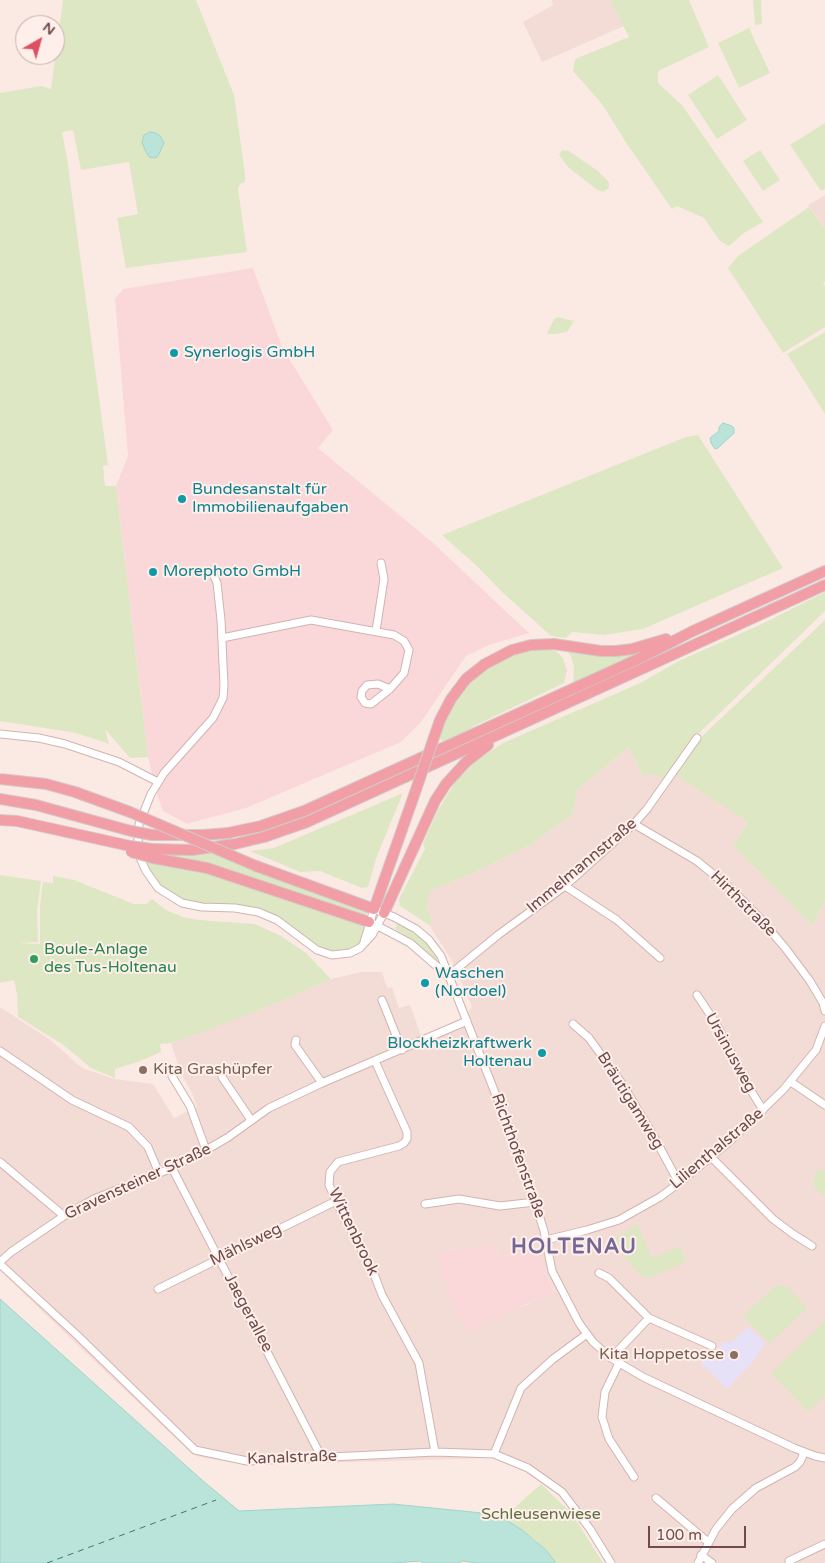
<!DOCTYPE html>
<html>
<head>
<meta charset="utf-8">
<style>
  body { margin:0 }
  #map { position:relative; width:825px; height:1563px; overflow:hidden; background:#fbeae4; font-family:"Varela Round",sans-serif }
  canvas { display:block }
  .north { position:absolute; left:15px; top:15px; width:50px; height:50px; box-sizing:border-box; background:#feefea; border:1px solid #c6adaa; border-radius:50%; rotate:38deg; font-size:14px; font-weight:700; line-height:20px; text-align:center; color:#714b4b }
  .north::after { content:''; display:block; margin:auto; width:18px; height:22px; background:#de5062; clip-path:polygon(50% 0,100% 100%,50% 72%,0 100%) }
  .scale { position:absolute; left:648px; top:1526px; width:98px; height:22px; box-sizing:border-box; border:2px solid #714b4b; border-top:0; padding-left:6px; font-size:15px; line-height:18px; white-space:nowrap; color:#714b4b; -webkit-text-stroke:4px #feefea; paint-order:stroke }
</style>
</head>
<body>
<div id="map">
<canvas width="825" height="1563"></canvas>
<div class="north">N</div>
<div class="scale">100 m</div>
</div>
<script>
const g = document.querySelector('canvas').getContext('2d');
g.lineJoin = 'round';
function paint(path, color) { g.fillStyle = color; g.fill(path, 'evenodd'); }
const shape = rows => new Path2D(rows.map(r => 'M' + r).join(''));
function stroke(path, color, width, dash) { g.strokeStyle = color; g.lineWidth = width; g.lineCap = dash ? 'butt' : 'round'; g.setLineDash(dash || []); g.stroke(path); }
function drawText(font, color, halo, rows, align = 'center') {
  g.font = font + ' "Varela Round",sans-serif'; g.lineWidth = 4; g.setLineDash([]); g.textBaseline = 'middle'; g.strokeStyle = halo; g.fillStyle = color; for (const [text, x, y, turn = 0] of rows) {
    g.save(); g.translate(x, y); g.rotate((+turn || 0) * Math.PI / 180); g.textAlign = isNaN(turn) ? turn : align; if (halo) g.strokeText(text, 0, 0); g.fillText(text, 0, 0); g.restore();
  }
}
paint(shape([
  [552,0,610,0,624,26,542,62,523,22,553,5],
  [825,195,825,229,808,205],
  [629,747,642,775,670,771,748,822,733,846,812,926,825,902,825,1563,607,1563,574,1512,552,1489,526,1471,492,1458,248,1465,200,1457,192,1454,0,1271,0,1007,49,1039,82,1068,115,1079,153,1084,174,1118,197,1107,192,1093,180,1071,171,1043,274,1004,331,979,361,972,382,972,387,988,392,987,399,1008,410,1005,422,1038,462,1022,472,1006,452,961,429,925,432,921,427,909,428,891,471,874,532,844,573,814,577,790],
  [496,1244,499,1257,540,1248,546,1273,555,1293,530,1301,530,1304,519,1307,438,1253,457,1249,458,1252]
]), '#f4dcd6');
paint(shape([
  [253,268,282,347,333,430,318,448,432,542,529,633,489,645,466,656,421,722,401,742,246,808,187,824,163,811,157,795,148,757,116,486,128,456,115,299,123,289],
  [496,1244,499,1257,541,1248,546,1273,555,1294,530,1301,530,1303,519,1307,468,1332,449,1296,438,1253,457,1249,458,1252]
]), '#fad8da');
paint(shape([
  [749,1327,765,1343,764,1346,752,1363,727,1389,701,1363,725,1341,729,1344]
]), '#e7e1f7');
paint(shape([
  [63,0,196,0,234,95,245,174,245,182,240,184,238,189,247,252,126,268,117,218,138,214,129,162,81,170,73,130,62,132,67,158,108,465,103,466,105,486,116,486,148,757,130,758,105,729,109,744,76,733,0,721,0,93,41,86,51,89],
  [610,0,689,0,709,47,658,71,658,83,682,105,763,222,744,233,729,246,720,241,704,218,677,206,672,209,627,144,602,104,573,71,575,59,629,37],
  [753,0,761,0,762,24,755,25],
  [749,28,770,73,739,88,718,43],
  [718,75,747,120,717,139,688,95],
  [825,123,825,189,821,191,790,145],
  [562,150,569,151,598,171,609,182,609,188,603,192,596,189,568,167,559,155],
  [760,150,780,180,763,191,743,161],
  [809,207,825,229,825,281,823,283,825,286,825,327,783,353,728,268,738,256],
  [558,317,574,321,567,332,556,334,547,334,554,319],
  [825,332,825,414,787,354],
  [698,435,783,568,643,629,604,635,572,632,566,638,551,636,501,591,478,567,442,535,686,437],
  [825,592,825,611,692,740,664,780,656,774,642,775,629,747,577,790,573,814,532,844,471,874,429,891,427,909,432,921,429,925,400,906,399,899,425,849,423,844,438,810,457,779,476,761,503,743,640,683,681,660,762,624],
  [825,620,825,902,812,926,733,846,748,822,675,775,697,741],
  [651,648,573,684,574,667,571,656,566,649],
  [543,649,556,651,563,658,567,670,564,683,474,726,449,741,444,742,440,739,444,718,463,687,481,671,504,657,523,652],
  [403,793,377,856,368,887,362,888,320,871,300,872,250,851,274,848],
  [208,851,253,870,367,911,367,914,362,916,234,872,166,853],
  [141,859,182,863,369,922,364,942,350,953,324,953,294,932,258,912,182,903,158,888],
  [0,875,41,881,37,910,38,942,18,943,40,944,40,905,43,882,53,883,53,876,74,880,134,904,146,904,152,899,166,910,183,917,199,920,255,924,281,936,306,953,331,979,274,1004,211,1029,171,1043,160,1044,161,1052,138,1062,115,1069,115,1078,91,1068,62,1044,18,1017,17,994,14,980,0,983],
  [398,922,409,928,424,940,435,953,438,959,437,961,413,940,395,929],
  [822,1169,825,1171,825,1197,814,1187,812,1180,816,1173],
  [637,1224,652,1258,680,1246,687,1261,649,1278,642,1277,619,1250,614,1239],
  [775,1286,787,1286,807,1308,770,1344,743,1316],
  [825,1321,825,1396,808,1412,771,1373],
  [541,1484,572,1514,603,1563,556,1563,546,1550,534,1539,503,1518]
]), '#dee7c3');
const water = shape([
  [150,132,156,133,161,137,164,143,158,156,155,158,149,157,145,150,142,142,144,135,150,132],
  [723,423,732,426,734,428,734,433,718,448,715,449,711,443,710,438,719,431,719,427,723,423],
  [0,1299,202,1480,239,1511,393,1504,482,1513,484,1516,503,1518,522,1530,546,1550,556,1563,477,1563,462,1561,459,1563,422,1563,420,1561,393,1563,0,1563,0,1299]
]);
paint(water, '#bae3da');
stroke(water, '#a1d4ca', 1);
stroke(shape([
  [47,1563,216,1500]
]), '#40766c', 1, [6, 5]);
const minor = shape([
  [212,571,217,583,221,620,224,685,223,698,213,718,164,773,151,794,139,824,138,840,141,860,146,871,158,888,182,903,202,907,235,908,258,912,277,920,317,950,332,955,350,953,360,948,372,935,384,913],
  [376,631,384,579,381,563],
  [222,638,311,620,394,635,404,641,409,650,404,673,390,689,378,684,367,685,362,691,361,697,365,703,371,704,390,689],
  [0,734,39,738,65,744,119,762,158,782],
  [634,824,697,861,731,889,759,917,786,949,810,981,823,1003,825,1011],
  [565,886,617,920,660,958],
  [374,924,410,943,448,976],
  [364,942,374,909,394,917,416,929,429,940,441,956,505,1118,535,1202,544,1231,552,1271,579,1323,593,1342,611,1358,643,1377,794,1448,815,1456,825,1458],
  [448,976,498,935,565,886,634,824,647,809,697,738],
  [697,995,717,1025,750,1089,763,1110],
  [382,1000,402,1050],
  [573,1024,589,1038,623,1085,653,1135,679,1183],
  [296,1040,295,1045,322,1083],
  [0,1051,72,1100,129,1127,148,1147,159,1173],
  [375,1061,407,1132,407,1139,404,1143,399,1146,338,1162,330,1172,329,1185,338,1205,374,1274,382,1295,419,1363,435,1452],
  [172,1076,190,1106,206,1150],
  [222,1077,251,1120],
  [791,1082,825,1105],
  [712,1158,773,1219,793,1234,812,1246],
  [0,1162,64,1216],
  [172,1168,322,1458],
  [425,1204,459,1199,500,1206,535,1202],
  [546,1240,587,1230,619,1220,660,1197,679,1183,729,1142,783,1090,816,1050,825,1026],
  [0,1262,11,1252,64,1216,94,1199,172,1168,206,1150,227,1138,269,1108,322,1083,467,1021],
  [0,1264,77,1335,195,1450,247,1461,435,1452,494,1454,528,1468,562,1492,590,1529,611,1563],
  [599,1273,609,1278,649,1318,712,1346],
  [158,1289,336,1201],
  [611,1358,649,1318],
  [619,1363,605,1392,602,1417,609,1439,634,1477],
  [494,1454,521,1388,553,1359,587,1334],
  [656,1498,708,1542],
  [701,1555,712,1563],
  [789,1561,825,1544],
  [698,1563,716,1529,732,1509,756,1488,795,1467,800,1462,804,1453]
]);
const highway = shape([
  [440,720,451,699,466,679,485,664,512,650,531,645,554,644,601,651,616,651,632,649,666,639],
  [0,799,36,805,131,831],
  [0,820,17,821,130,846],
  [152,835,203,835,228,833,261,826,304,811,636,660,693,631,825,571],
  [152,849,192,850,235,844,264,837,307,822,825,585],
  [153,858,207,868,369,922],
  [256,866,374,909,411,804],
  [384,913,435,801,446,784,466,762,488,745]
]);
stroke(minor, '#d0b4b0', 9);
stroke(highway, '#d4c9c9', 12);
stroke(minor, '#fff', 7);
stroke(highway, '#f19ea6', 10);
const highwayBridge = shape([
  [0,779,46,784,75,792,130,812,256,866],
  [411,804,440,720],
  [131,831,152,835],
  [130,846,152,849],
  [131,852,153,858]
]);
stroke(highwayBridge, '#d4c9c9', 12, []);
stroke(highwayBridge, '#f19ea6', 10);
for (const [x, y, r, color] of [
  [174,353,5,"#0f9aa8"],
  [182,499,5,"#0f9aa8"],
  [153,572,5,"#0f9aa8"],
  [34,959,5,"#2e9e5b"],
  [425,983,5,"#0f9aa8"],
  [542,1053,5,"#0f9aa8"],
  [143,1070,5,"#8d6e63"],
  [734,1355,5,"#8d6e63"]
]) { const dot = new Path2D(); dot.arc(x, y, r, 0, 2 * Math.PI); g.fillStyle = color; g.fill(dot); stroke(dot, '#feefea', 2); }
drawText('16px', '#0d838f', '#feefea', [
  ["Synerlogis GmbH",184,353],
  ["Bundesanstalt für",192,490],
  ["Immobilienaufgaben",192,508],
  ["Morephoto GmbH",163,572],
  ["Waschen",435,974],
  ["(Nordoel)",435,992],
  ["Blockheizkraftwerk",532,1044,"right"],
  ["Holtenau",532,1062,"right"]
], 'left');
drawText('16px', '#714b4b', '#feefea', [
  ["Immelmannstraße",582,866,-40],
  ["Hirthstraße",743,904,45],
  ["Ursinusweg",730,1053,61],
  ["Bräutigamweg",630,1101,58],
  ["Lilienthalstraße",717,1149,-40],
  ["Richthofenstraße",518,1156,70],
  ["Gravensteiner Straße",138,1182,-25],
  ["Wittenbrook",353,1232,64],
  ["Mählsweg",246,1245,-26],
  ["Jaegerallee",248,1313,62],
  ["Kanalstraße",292,1458,-2]
]);
drawText('16px', '#27864d', '#feefea', [
  ["Boule-Anlage",44,950],
  ["des Tus-Holtenau",44,968]
], 'left');
drawText('16px', '#785e54', '#feefea', [
  ["Kita Grashüpfer",153,1070],
  ["Kita Hoppetosse",724,1355,"right"]
], 'left');
drawText('16px', '#607141', '#feefea', [
  ["Schleusenwiese",541,1515]
]);
g.letterSpacing = '1px';
drawText('bold 21px', '#756795', '#feefea', [
  ["HOLTENAU",574,1247]
]);
g.letterSpacing = '0px';
</script>
</body>
</html>
